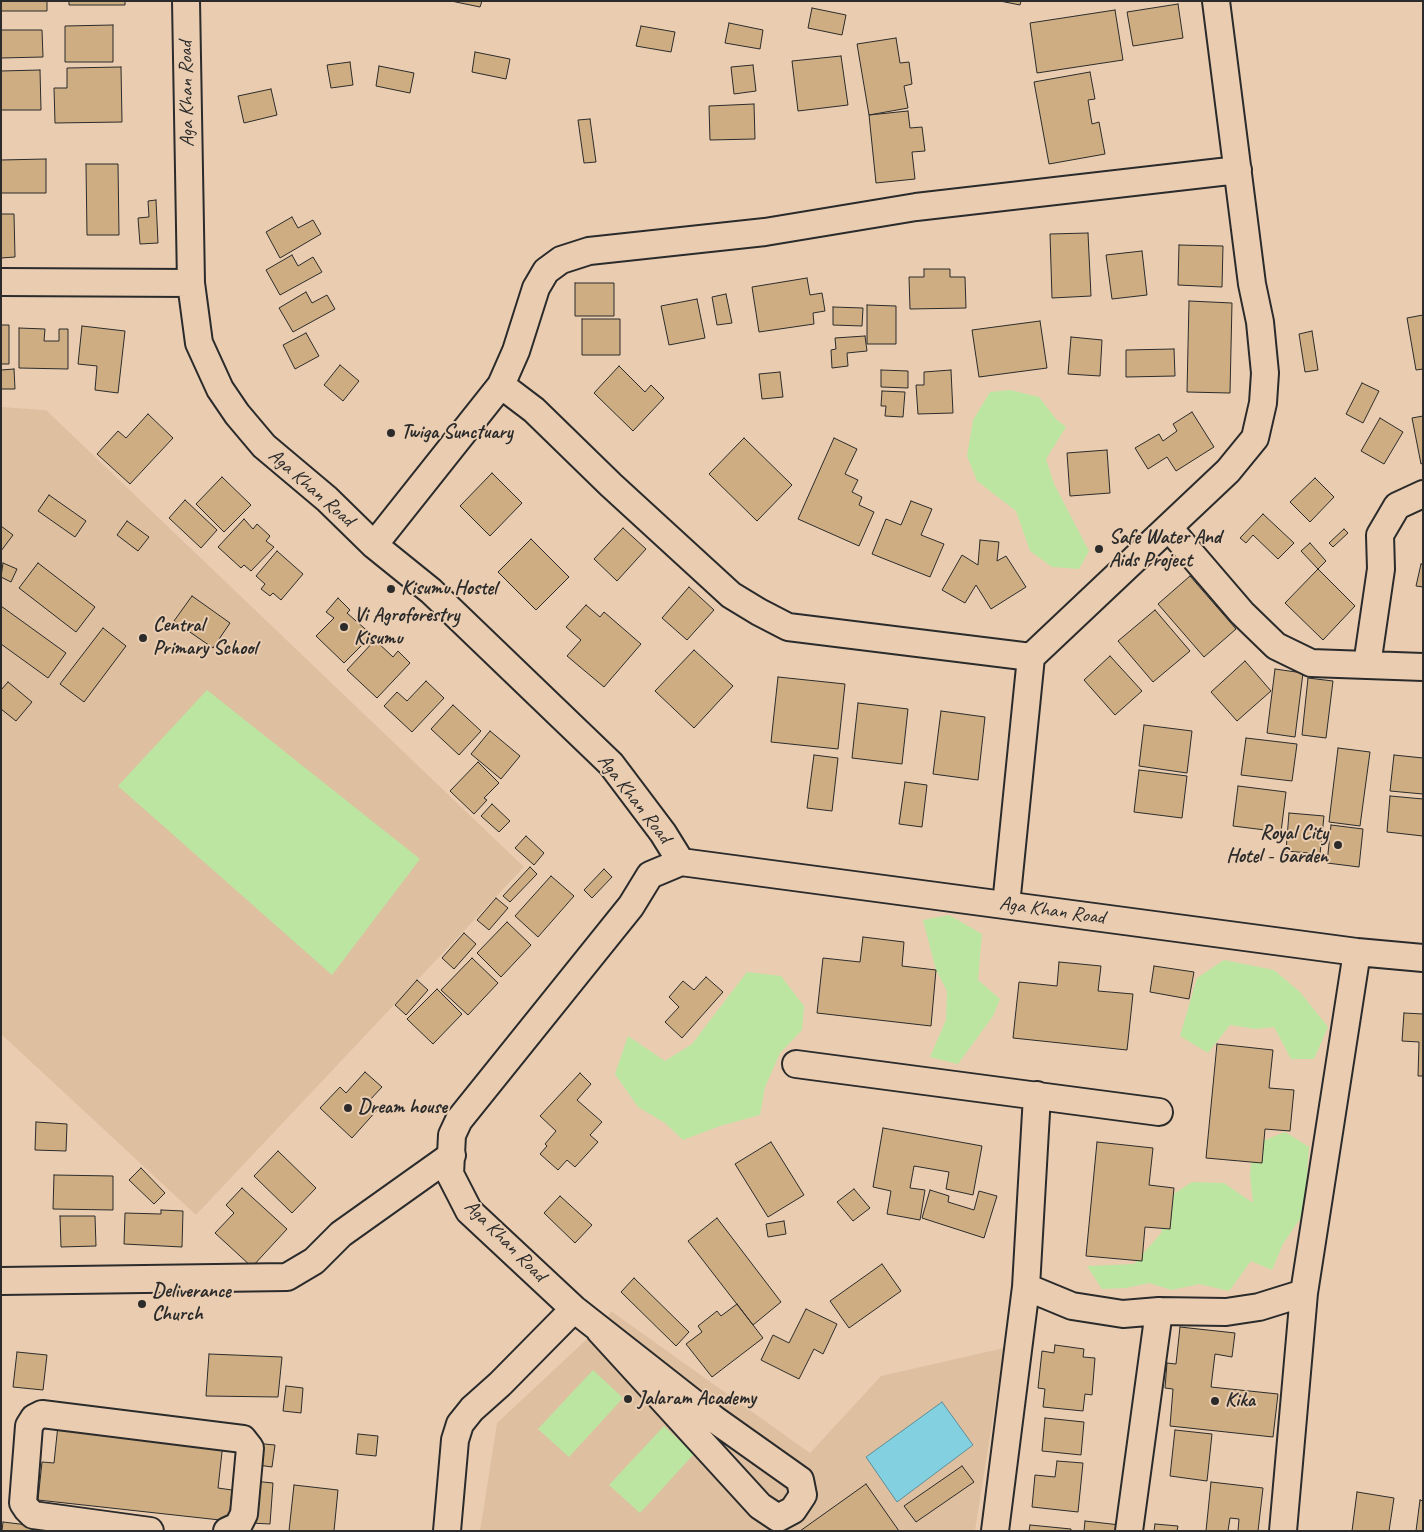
<!DOCTYPE html>
<html>
<head>
<meta charset="utf-8">
<style>
  body { margin:0 }
  #map { position:relative; width:1424px; height:1532px; overflow:hidden; background:#eacdb1; font-family:Caveat,sans-serif }
  canvas { display:block }
  .frame { position:absolute; inset:0; border:2px solid #2b2b2b; pointer-events:none }
</style>
</head>
<body>
<div id="map">
<canvas width="1424" height="1532"></canvas>
<div class="frame"></div>
</div>
<script>
const g = document.querySelector('canvas').getContext('2d');
g.lineJoin = 'round';
function paint(path, color) { g.fillStyle = color; g.fill(path, 'evenodd'); }
const shape = rows => new Path2D(rows.map(r => 'M' + r).join(''));
function stroke(path, color, width, dash) { g.strokeStyle = color; g.lineWidth = width; g.lineCap = dash ? 'butt' : 'round'; g.setLineDash(dash || []); g.stroke(path); }
function drawText(font, color, halo, rows, align = 'center') {
  g.font = font + ' Caveat,sans-serif'; g.lineWidth = 4; g.setLineDash([]); g.textBaseline = 'middle'; g.strokeStyle = halo; g.fillStyle = color; for (const [text, x, y, turn = 0] of rows) {
    g.save(); g.translate(x, y); g.rotate((+turn || 0) * Math.PI / 180); g.textAlign = isNaN(turn) ? turn : align; if (halo) g.strokeText(text, 0, 0); g.fillText(text, 0, 0); g.restore();
  }
}
paint(shape([
  [1,407,46,410,524,867,196,1215,1,1034],
  [611,1311,810,1453,881,1376,1004,1348,975,1531,480,1531,497,1423,588,1338,600,1331]
]), '#dec0a1');
paint(shape([
  [1010,390,1039,397,1056,419,1066,427,1046,459,1054,484,1089,551,1079,569,1052,567,1030,551,1016,511,977,481,967,456,973,420,990,392],
  [207,690,420,859,332,975,118,786],
  [949,915,982,934,978,980,1000,999,993,1016,958,1064,930,1057,946,1020,947,991,936,970,923,920],
  [1224,960,1274,970,1300,992,1328,1027,1314,1059,1291,1059,1274,1027,1256,1029,1230,1025,1208,1053,1180,1036,1197,978],
  [747,972,781,976,804,1006,802,1030,780,1053,765,1087,760,1115,720,1126,683,1140,665,1123,638,1107,615,1074,628,1036,665,1061,692,1044],
  [1285,1132,1309,1147,1304,1213,1283,1244,1272,1270,1251,1261,1229,1291,1199,1284,1172,1290,1149,1283,1126,1288,1102,1289,1087,1266,1134,1264,1162,1232,1157,1205,1192,1182,1224,1183,1253,1203,1250,1175,1253,1145],
  [593,1370,623,1398,569,1457,538,1429],
  [664,1426,694,1454,640,1513,609,1485]
]), '#bce5a1');
const water = shape([
  [942,1402,973,1445,897,1502,866,1457,942,1402]
]);
paint(water, '#82d0e0');
stroke(water, '#5f8e98', 1);
const building = shape([
  [1,1,47,1,47,11,1,11,1,1],
  [69,1,125,1,125,5,69,5,69,1],
  [451,1,482,1,480,7,451,1],
  [1000,1,1021,1,1020,5,1000,1],
  [1178,4,1183,38,1133,46,1127,12,1178,4],
  [812,8,846,15,842,35,808,28,812,8],
  [1115,10,1123,60,1037,73,1030,23,1115,10],
  [729,23,763,30,760,49,725,43,729,23],
  [113,25,113,62,65,62,65,26,113,25],
  [641,26,675,32,671,52,636,46,641,26],
  [1,30,42,30,43,57,1,58,1,30],
  [896,38,900,63,909,62,912,84,904,86,908,108,869,115,857,44,896,38],
  [475,52,510,59,506,79,472,72,475,52],
  [841,56,848,105,798,111,792,61,841,56],
  [350,62,353,85,331,88,327,65,350,62],
  [753,65,756,91,734,94,731,67,753,65],
  [379,66,414,73,410,93,376,86,379,66],
  [121,67,122,122,55,123,54,88,67,88,67,68,121,67],
  [40,70,41,110,1,110,1,71,40,70],
  [1090,72,1095,99,1088,100,1092,124,1099,122,1105,154,1049,164,1034,82,1090,72],
  [271,89,277,115,244,123,238,96,271,89],
  [754,104,755,139,710,140,709,106,754,104],
  [908,111,910,128,922,127,925,151,912,152,915,179,876,183,869,115,908,111],
  [590,119,596,162,584,163,578,120,590,119],
  [46,159,46,193,1,193,1,160,46,159],
  [86,164,118,164,119,235,87,235,86,164],
  [156,200,158,243,140,244,138,218,149,217,148,201,156,200],
  [1,214,14,214,15,257,1,258,1,214],
  [292,217,298,228,313,220,321,234,280,258,266,232,292,217],
  [1088,233,1091,296,1052,298,1050,234,1088,233],
  [1179,245,1223,246,1222,287,1178,285,1179,245],
  [1142,251,1147,295,1112,299,1106,255,1142,251],
  [292,255,298,266,313,257,322,272,280,295,266,270,292,255],
  [924,269,950,269,950,277,965,277,966,308,910,309,909,277,924,277,924,269],
  [807,278,810,295,822,293,825,311,813,313,814,324,759,332,752,287,807,278],
  [575,283,614,283,614,316,575,316,575,283],
  [306,292,312,303,327,295,335,309,293,332,279,308,306,292],
  [726,294,732,323,717,325,712,297,726,294],
  [697,299,705,338,669,345,661,306,697,299],
  [1189,301,1232,303,1230,393,1187,392,1189,301],
  [867,305,896,306,896,344,867,344,867,305],
  [833,307,863,308,862,326,833,325,833,307],
  [1423,315,1423,369,1416,370,1407,318,1423,315],
  [582,319,620,319,620,355,582,355,582,319],
  [1040,321,1047,368,979,377,972,330,1040,321],
  [1,325,9,325,9,364,1,364,1,325],
  [82,326,125,331,118,393,95,390,97,366,78,364,82,326],
  [19,328,45,329,44,341,59,341,59,329,68,329,68,369,19,368,19,328],
  [1312,331,1318,370,1305,372,1299,334,1312,331],
  [306,333,319,356,295,369,283,345,306,333],
  [865,336,867,351,847,353,848,366,832,368,831,350,836,349,835,338,865,336],
  [1071,337,1102,340,1100,376,1068,374,1071,337],
  [1174,349,1175,376,1126,377,1126,350,1174,349],
  [340,365,359,381,343,401,324,385,340,365],
  [619,366,645,392,651,385,664,398,633,431,594,393,619,366],
  [14,369,15,389,1,389,1,370,14,369],
  [881,370,908,371,908,388,881,387,881,370],
  [951,370,953,413,918,414,916,385,924,385,924,372,951,370],
  [780,372,783,397,762,399,759,374,780,372],
  [1362,383,1379,391,1363,423,1346,414,1362,383],
  [882,391,905,392,903,417,885,416,886,406,881,406,882,391],
  [1192,412,1214,447,1176,471,1167,457,1148,469,1135,448,1159,434,1163,441,1177,431,1173,424,1192,412],
  [148,414,173,438,130,484,97,454,118,431,126,438,148,414],
  [1423,416,1423,463,1421,464,1412,418,1423,416],
  [1380,418,1403,432,1384,464,1361,451,1380,418],
  [744,438,792,485,757,521,709,474,744,438],
  [834,438,857,449,845,474,858,480,852,492,862,497,859,505,874,512,859,546,798,519,834,438],
  [1107,450,1110,493,1070,496,1067,453,1107,450],
  [492,473,522,503,490,536,460,506,492,473],
  [222,477,251,505,224,532,196,504,222,477],
  [1315,478,1334,497,1310,522,1290,502,1315,478],
  [49,495,86,521,75,537,38,511,49,495],
  [185,500,217,530,201,548,169,518,185,500],
  [911,501,932,509,921,535,944,544,930,577,872,554,886,519,901,525,911,501],
  [1263,514,1294,543,1278,559,1253,535,1246,543,1240,538,1263,514],
  [244,519,253,529,257,524,270,536,266,541,274,547,251,571,244,565,241,568,218,547,244,519],
  [127,521,149,537,138,551,117,535,127,521],
  [1,526,13,535,1,551,1,526],
  [623,528,646,549,617,581,594,559,623,528],
  [1344,529,1348,533,1333,547,1329,543,1344,529],
  [531,539,569,577,536,610,498,572,531,539],
  [980,540,999,542,997,561,1006,556,1026,587,991,609,976,585,965,603,942,590,962,555,978,565,980,540],
  [1310,543,1326,561,1318,569,1301,551,1310,543],
  [277,551,303,574,281,600,273,593,270,596,261,589,265,584,256,576,277,551],
  [3,563,17,569,11,582,1,577,3,563],
  [38,563,95,607,76,632,19,588,38,563],
  [1421,564,1423,564,1423,587,1416,586,1421,564],
  [1318,569,1355,606,1323,640,1285,603,1318,569],
  [1190,576,1236,629,1204,657,1158,604,1190,576],
  [689,587,714,610,687,640,662,618,689,587],
  [192,596,230,623,213,648,174,621,192,596],
  [338,598,350,610,347,613,372,635,344,663,316,636,334,618,326,612,338,598],
  [586,605,600,617,604,612,641,644,604,687,567,656,581,640,566,627,586,605],
  [1,606,66,653,48,678,1,644,1,606],
  [1155,610,1190,651,1153,682,1118,641,1155,610],
  [103,628,126,646,84,702,60,684,103,628],
  [375,640,393,657,398,651,410,663,377,698,347,670,375,640],
  [694,650,733,686,694,728,655,691,694,650],
  [1110,656,1142,691,1115,715,1084,680,1110,656],
  [1245,661,1271,691,1237,721,1211,692,1245,661],
  [1275,669,1303,673,1295,737,1267,733,1275,669],
  [778,677,845,684,838,749,771,742,778,677],
  [1308,678,1333,681,1326,738,1302,735,1308,678],
  [426,681,444,698,412,732,384,706,397,692,407,701,426,681],
  [8,682,32,702,16,721,1,709,1,690,8,682],
  [858,703,908,709,902,764,852,758,858,703],
  [453,705,481,731,459,755,431,729,453,705],
  [941,711,985,717,978,780,933,774,941,711],
  [1144,725,1192,731,1187,773,1139,766,1144,725],
  [490,731,520,756,501,779,471,754,490,731],
  [1246,738,1297,744,1292,781,1241,775,1246,738],
  [1338,748,1370,752,1360,826,1329,822,1338,748],
  [814,755,838,758,832,811,807,808,814,755],
  [1394,755,1423,758,1423,794,1390,791,1394,755],
  [478,762,499,783,484,798,487,800,474,814,450,791,478,762],
  [1139,770,1187,776,1182,818,1134,812,1139,770],
  [905,782,927,785,922,827,899,824,905,782],
  [1238,786,1286,792,1281,832,1233,826,1238,786],
  [1390,796,1423,799,1423,836,1387,832,1390,796],
  [492,804,510,821,499,832,481,816,492,804],
  [1289,813,1324,816,1320,854,1286,851,1289,813],
  [1331,825,1363,829,1359,867,1327,863,1331,825],
  [526,836,544,853,534,865,515,848,526,836],
  [530,867,537,874,510,902,503,896,530,867],
  [604,869,612,877,592,898,584,890,604,869],
  [551,876,574,896,538,937,515,916,551,876],
  [496,898,508,908,489,930,477,920,496,898],
  [507,922,531,945,501,977,477,953,507,922],
  [464,933,476,944,454,969,442,958,464,933],
  [863,937,904,942,902,966,936,970,931,1026,817,1013,823,958,860,962,863,937],
  [472,958,498,983,468,1015,441,990,472,958],
  [1059,962,1101,966,1098,991,1133,994,1127,1050,1013,1038,1019,982,1057,986,1059,962],
  [1154,966,1194,972,1189,999,1150,992,1154,966],
  [706,977,723,992,682,1038,665,1022,679,1007,669,997,683,981,694,990,706,977],
  [417,980,428,990,406,1015,395,1005,417,980],
  [437,989,462,1014,433,1044,407,1019,437,989],
  [1404,1013,1423,1014,1423,1076,1418,1076,1419,1042,1402,1041,1404,1013],
  [1217,1044,1273,1050,1269,1088,1294,1090,1290,1131,1265,1129,1262,1163,1206,1158,1217,1044],
  [365,1072,382,1087,369,1101,378,1109,352,1138,320,1108,340,1087,346,1093,365,1072],
  [580,1073,591,1084,577,1100,602,1122,590,1135,598,1142,575,1167,567,1160,558,1170,540,1154,547,1146,545,1144,556,1131,540,1116,580,1073],
  [36,1122,67,1124,66,1151,35,1150,36,1122],
  [883,1128,982,1146,973,1195,946,1189,949,1172,914,1166,910,1188,925,1190,920,1220,887,1214,891,1191,873,1187,883,1128],
  [771,1142,804,1195,768,1217,735,1164,771,1142],
  [1097,1142,1153,1148,1149,1185,1174,1188,1170,1229,1145,1227,1142,1261,1086,1256,1097,1142],
  [278,1151,316,1188,292,1213,254,1176,278,1151],
  [141,1168,165,1193,154,1204,129,1180,141,1168],
  [54,1175,113,1176,113,1210,53,1209,54,1175],
  [242,1188,287,1229,252,1267,215,1233,234,1213,226,1205,242,1188],
  [854,1189,870,1208,853,1221,837,1202,854,1189],
  [930,1190,949,1196,948,1202,974,1210,979,1191,997,1196,984,1238,922,1218,930,1190],
  [560,1196,592,1225,575,1243,544,1213,560,1196],
  [161,1210,183,1211,182,1247,124,1244,125,1213,161,1214,161,1210],
  [60,1216,95,1216,96,1246,61,1247,60,1216],
  [717,1218,781,1302,753,1325,688,1241,717,1218],
  [784,1221,786,1234,768,1237,766,1224,784,1221],
  [882,1264,901,1291,849,1328,830,1301,882,1264],
  [634,1278,689,1332,676,1346,621,1292,634,1278],
  [737,1304,763,1338,712,1377,686,1344,702,1332,698,1326,717,1311,721,1316,737,1304],
  [806,1309,837,1324,823,1354,814,1349,799,1379,761,1360,773,1335,789,1343,806,1309],
  [1180,1327,1235,1333,1232,1357,1215,1354,1211,1387,1278,1394,1273,1437,1170,1426,1173,1389,1165,1388,1167,1363,1176,1364,1180,1327],
  [1055,1345,1084,1349,1083,1357,1095,1358,1092,1395,1085,1394,1083,1411,1043,1407,1045,1389,1038,1388,1042,1351,1054,1353,1055,1345],
  [17,1352,47,1355,43,1390,13,1387,17,1352],
  [209,1354,282,1357,278,1397,206,1396,209,1354],
  [286,1386,303,1388,301,1413,283,1411,286,1386],
  [1045,1418,1084,1422,1081,1455,1042,1451,1045,1418],
  [58,1425,223,1443,218,1488,232,1490,229,1521,38,1500,42,1462,54,1463,58,1425],
  [1175,1430,1212,1434,1207,1481,1170,1476,1175,1430],
  [358,1434,378,1436,376,1456,356,1454,358,1434],
  [254,1443,275,1445,272,1467,251,1464,254,1443],
  [1057,1461,1083,1463,1078,1512,1032,1507,1035,1475,1055,1477,1057,1461],
  [962,1466,974,1482,916,1522,904,1506,962,1466],
  [253,1481,273,1483,270,1524,250,1523,253,1481],
  [1211,1482,1263,1488,1258,1531,1238,1531,1239,1519,1230,1518,1228,1531,1206,1531,1211,1482],
  [866,1484,899,1531,800,1531,866,1484],
  [294,1485,338,1490,334,1531,289,1531,294,1485],
  [1357,1492,1394,1498,1389,1531,1352,1531,1357,1492],
  [1420,1500,1423,1501,1423,1531,1416,1531,1420,1500],
  [1085,1521,1120,1525,1119,1531,1084,1531,1085,1521],
  [3,1522,53,1528,53,1531,2,1531,3,1522],
  [1155,1524,1178,1526,1177,1531,1154,1531,1155,1524],
  [1030,1525,1071,1529,1071,1531,1029,1531,1030,1525]
]);
paint(building, '#cead82');
stroke(building, '#2b2b2b', 1);
const minor = shape([
  [186,1,191,283,199,343,220,389,237,414,264,446,327,499,374,545,431,591,611,764,663,833,681,862],
  [1,282,191,283],
  [501,385,516,351,536,288,546,271,561,260,589,251,765,232,916,207,1238,170],
  [1169,528,1242,613,1276,646,1311,663,1423,667],
  [374,545,501,385,534,410,611,485,731,595,759,612,788,627,1031,657,1228,471,1255,438,1263,403,1265,373,1260,322,1252,284,1216,1],
  [1367,665,1381,569,1380,535,1397,506,1423,494],
  [1006,905,1031,657],
  [796,1064,1159,1112],
  [1,1281,287,1277,314,1261,341,1234,452,1155],
  [1026,1287,1072,1306,1123,1314,1159,1311,1226,1312,1259,1307,1304,1293],
  [600,1331,760,1506,778,1518,793,1510,803,1495,800,1480,714,1419,574,1309,469,1211,450,1174,452,1135,459,1120,631,906,650,875,681,862,1357,952,1423,958],
  [150,1531,33,1515,27,1509,23,1503,29,1426,34,1418,42,1414,243,1439,250,1448,244,1514,238,1526,227,1531],
  [447,1531,455,1440,460,1424,472,1409,500,1384,574,1309],
  [995,1531,1026,1287,1037,1095],
  [1129,1531,1159,1311],
  [1283,1531,1304,1293,1357,952]
]);
stroke(minor, '#2b2b2b', 30);
stroke(minor, '#eacdb1', 26);
for (const [x, y, r, color] of [
  [391,433,5,"#2b2b2b"],
  [1099,549,5,"#2b2b2b"],
  [391,589,5,"#2b2b2b"],
  [344,627,5,"#2b2b2b"],
  [143,638,5,"#2b2b2b"],
  [1338,845,5,"#2b2b2b"],
  [348,1108,5,"#2b2b2b"],
  [142,1304,5,"#2b2b2b"],
  [628,1399,5,"#2b2b2b"],
  [1215,1401,5,"#2b2b2b"]
]) { const dot = new Path2D(); dot.arc(x, y, r, 0, 2 * Math.PI); g.fillStyle = color; g.fill(dot); stroke(dot, '#eacdb1', 2); }
drawText('20px', '#2b2b2b', '#eacdb1', [
  ["Aga Khan Road",187,94,-91],
  ["Aga Khan Road",311,488,41],
  ["Aga Khan Road",634,799,52],
  ["Aga Khan Road",1052,911,8],
  ["Aga Khan Road",505,1241,45]
]);
drawText('bold 20px', '#2b2b2b', '#eacdb1', [
  ["Twiga Sunctuary",401,433],
  ["Safe Water And",1109,538],
  ["Aids Project",1109,561],
  ["Kisumu Hostel",401,589],
  ["Vi Agroforestry",354,616],
  ["Kisumu",354,639],
  ["Central",153,626],
  ["Primary School",153,649],
  ["Royal City",1328,834,"right"],
  ["Hotel - Garden",1328,857,"right"],
  ["Dream house",358,1108],
  ["Deliverance",152,1292],
  ["Church",152,1315],
  ["Jalaram Academy",638,1399],
  ["Kika",1225,1401]
], 'left');
</script>
</body>
</html>
